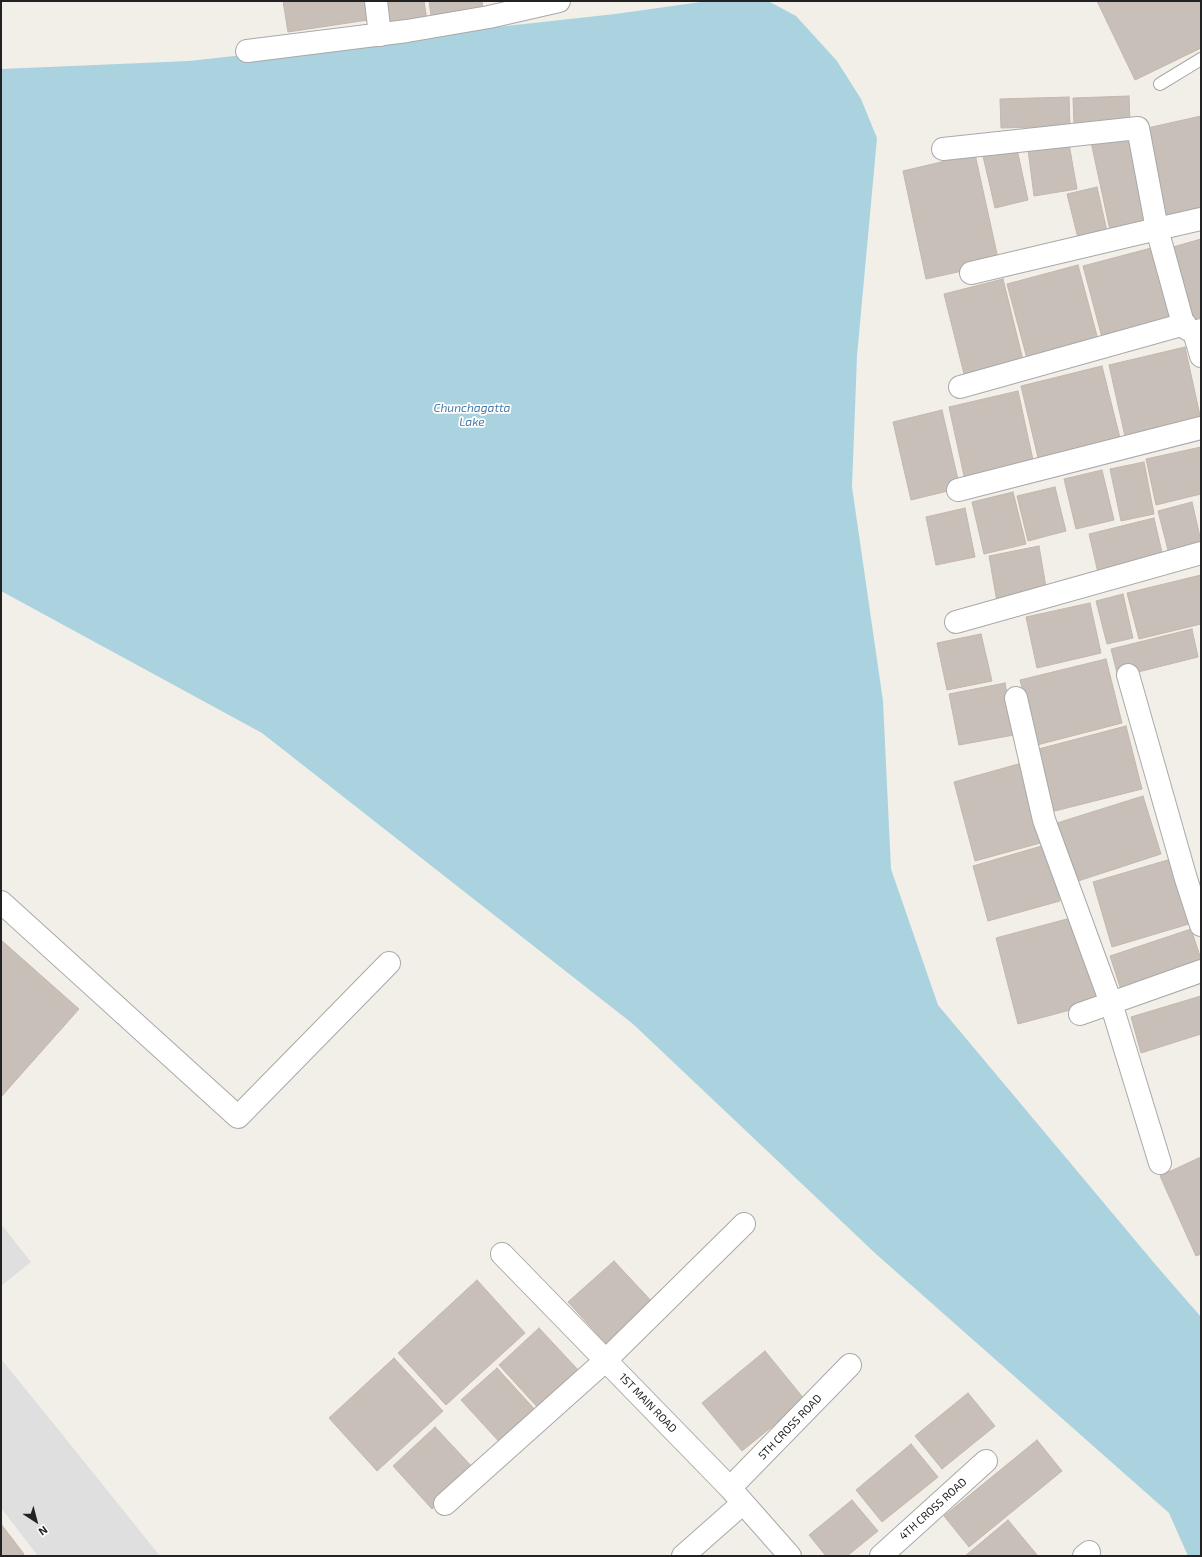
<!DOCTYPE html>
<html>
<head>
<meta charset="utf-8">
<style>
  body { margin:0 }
  #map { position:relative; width:1202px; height:1557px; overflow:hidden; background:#f2efe9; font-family:"Exo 2",sans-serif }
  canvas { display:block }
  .frame { position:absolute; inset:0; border:2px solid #222; pointer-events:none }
  .north { position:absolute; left:16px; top:1501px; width:40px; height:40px; -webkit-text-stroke:3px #fff; paint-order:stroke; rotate:144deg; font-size:11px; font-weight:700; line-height:16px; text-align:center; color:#222 }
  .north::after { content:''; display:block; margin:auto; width:14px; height:18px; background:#222; clip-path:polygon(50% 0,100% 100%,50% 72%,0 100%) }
</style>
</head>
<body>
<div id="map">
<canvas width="1202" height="1557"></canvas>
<div class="frame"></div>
<div class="north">N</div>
</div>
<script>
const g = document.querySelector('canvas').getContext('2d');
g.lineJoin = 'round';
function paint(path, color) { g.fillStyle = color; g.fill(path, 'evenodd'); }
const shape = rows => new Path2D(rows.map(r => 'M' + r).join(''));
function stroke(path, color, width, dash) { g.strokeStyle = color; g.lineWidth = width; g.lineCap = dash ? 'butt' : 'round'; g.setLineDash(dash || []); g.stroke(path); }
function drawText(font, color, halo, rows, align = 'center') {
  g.font = font + ' "Exo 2",sans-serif'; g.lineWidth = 3.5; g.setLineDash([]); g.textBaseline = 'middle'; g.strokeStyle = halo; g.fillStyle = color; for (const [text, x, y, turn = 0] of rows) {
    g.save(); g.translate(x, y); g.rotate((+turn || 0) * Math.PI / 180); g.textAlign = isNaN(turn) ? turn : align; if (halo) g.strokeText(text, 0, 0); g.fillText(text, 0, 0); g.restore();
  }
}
paint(shape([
  [1,1224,31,1262,1,1286],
  [1,1359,45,1413,160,1556,38,1556,1,1508]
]), '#e0dfdf');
paint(shape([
  [708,1,768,1,796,16,837,61,861,99,877,138,857,356,852,487,883,701,891,869,938,1005,1155,1264,1201,1317,1201,1556,1188,1556,1169,1513,876,1254,633,1024,262,733,1,591,1,69,189,61,615,14]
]), '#aad3df');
const building = shape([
  [283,1,365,1,368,20,288,32,283,1],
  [379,1,424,1,427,21,384,28,379,1],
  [429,1,482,1,484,16,432,22,429,1],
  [1097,1,1201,1,1201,48,1135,80,1097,1],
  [1129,96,1130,123,1074,125,1073,98,1129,96],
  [1069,97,1070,126,1001,128,1000,99,1069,97],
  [1201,116,1201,213,1165,222,1143,129,1201,116],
  [1128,134,1148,227,1111,235,1091,142,1128,134],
  [1069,144,1077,189,1034,196,1028,150,1069,144],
  [1017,149,1028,200,995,208,983,156,1017,149],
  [975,154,999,263,926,279,903,171,975,154],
  [1097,187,1107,231,1078,238,1067,194,1097,187],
  [1201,239,1201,317,1186,321,1166,249,1201,239],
  [1155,247,1176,326,1104,345,1083,266,1155,247],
  [1078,265,1100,347,1029,366,1007,284,1078,265],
  [1003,279,1025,368,966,382,944,294,1003,279],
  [1185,347,1201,420,1126,441,1109,365,1185,347],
  [1102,366,1121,442,1039,462,1021,386,1102,366],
  [1018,391,1035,469,966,485,949,407,1018,391],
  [942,410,960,488,911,500,893,422,942,410],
  [1201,447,1201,494,1156,505,1146,459,1201,447],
  [1144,462,1154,514,1121,521,1110,469,1144,462],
  [1102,470,1114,520,1076,529,1064,479,1102,470],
  [1055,487,1066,531,1028,541,1017,496,1055,487],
  [1013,492,1026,544,984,554,972,502,1013,492],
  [1192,502,1201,541,1201,550,1170,558,1158,511,1192,502],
  [965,508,975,557,936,565,926,517,965,508],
  [1154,518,1164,561,1099,577,1089,534,1154,518],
  [1039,546,1047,593,997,602,989,556,1039,546],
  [1201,575,1201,624,1139,639,1127,593,1201,575],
  [1123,594,1133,638,1107,644,1096,601,1123,594],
  [1090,603,1101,653,1037,668,1026,617,1090,603],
  [1192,629,1198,657,1118,677,1111,649,1192,629],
  [981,634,992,681,947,690,937,643,981,634],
  [1106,659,1122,723,1037,745,1020,680,1106,659],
  [1005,683,1014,735,959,745,949,694,1005,683],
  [1126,726,1142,789,1047,813,1031,751,1126,726],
  [1022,763,1044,842,975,861,954,782,1022,763],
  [1143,796,1161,854,1075,882,1057,823,1143,796],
  [1045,845,1060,901,988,921,973,866,1045,845],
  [1171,859,1189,924,1112,947,1093,882,1171,859],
  [1078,916,1100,1002,1018,1024,996,938,1078,916],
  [1191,929,1201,959,1201,967,1122,993,1110,956,1191,929],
  [1,940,79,1009,1,1097,1,940],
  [1201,996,1201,1034,1141,1053,1131,1017,1201,996],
  [1201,1157,1201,1254,1196,1256,1160,1176,1201,1157],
  [614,1261,655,1305,609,1347,568,1302,614,1261],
  [477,1280,525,1333,446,1405,398,1353,477,1280],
  [539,1328,580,1372,539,1409,499,1365,539,1328],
  [765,1351,805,1400,742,1451,702,1403,765,1351],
  [394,1358,443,1411,377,1471,329,1418,394,1358],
  [497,1368,538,1413,503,1446,461,1400,497,1368],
  [968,1393,995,1426,942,1469,915,1436,968,1393],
  [435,1427,475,1470,432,1509,393,1466,435,1427],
  [1037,1440,1062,1471,969,1547,944,1516,1037,1440],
  [911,1444,938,1477,882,1522,856,1490,911,1444],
  [852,1500,878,1531,847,1556,826,1556,809,1535,852,1500],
  [1008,1520,1038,1556,965,1556,1008,1520],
  [1,1524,24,1554,21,1556,1,1556,1,1524]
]);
paint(building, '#c7bfb8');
stroke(building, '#c4b6ab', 1);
const service = shape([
  [1160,84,1201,59]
]);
const minor = shape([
  [376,1,380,35],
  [247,51,407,31,489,17,559,1],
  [943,149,1138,128,1157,229,971,273],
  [1201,219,1157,229,1182,320,1187,329,1194,332,1201,330],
  [1194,332,1201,356],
  [960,387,1185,324],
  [958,490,1201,428],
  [956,622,1201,553],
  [1128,675,1186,879,1201,925],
  [1016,698,1044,820,1111,1003,1160,1163],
  [1,902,238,1117,389,963],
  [1080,1014,1201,971],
  [502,1254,730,1488,790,1556],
  [730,1488,850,1365],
  [445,1504,606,1360,744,1224],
  [683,1556,743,1503],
  [881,1556,986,1461],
  [1084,1556,1089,1552]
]);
stroke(service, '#a9a9a9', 14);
stroke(minor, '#a9a9a9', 24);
stroke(service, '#fff', 12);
stroke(minor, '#fff', 22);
drawText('11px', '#222', '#fff', [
  ["1ST MAIN ROAD",648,1403,46],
  ["5TH CROSS ROAD",790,1427,-46],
  ["4TH CROSS ROAD",933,1509,-42]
]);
drawText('italic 12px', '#4a7aab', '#fff', [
  ["Chunchagatta",472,408],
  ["Lake",472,422]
]);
</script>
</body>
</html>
